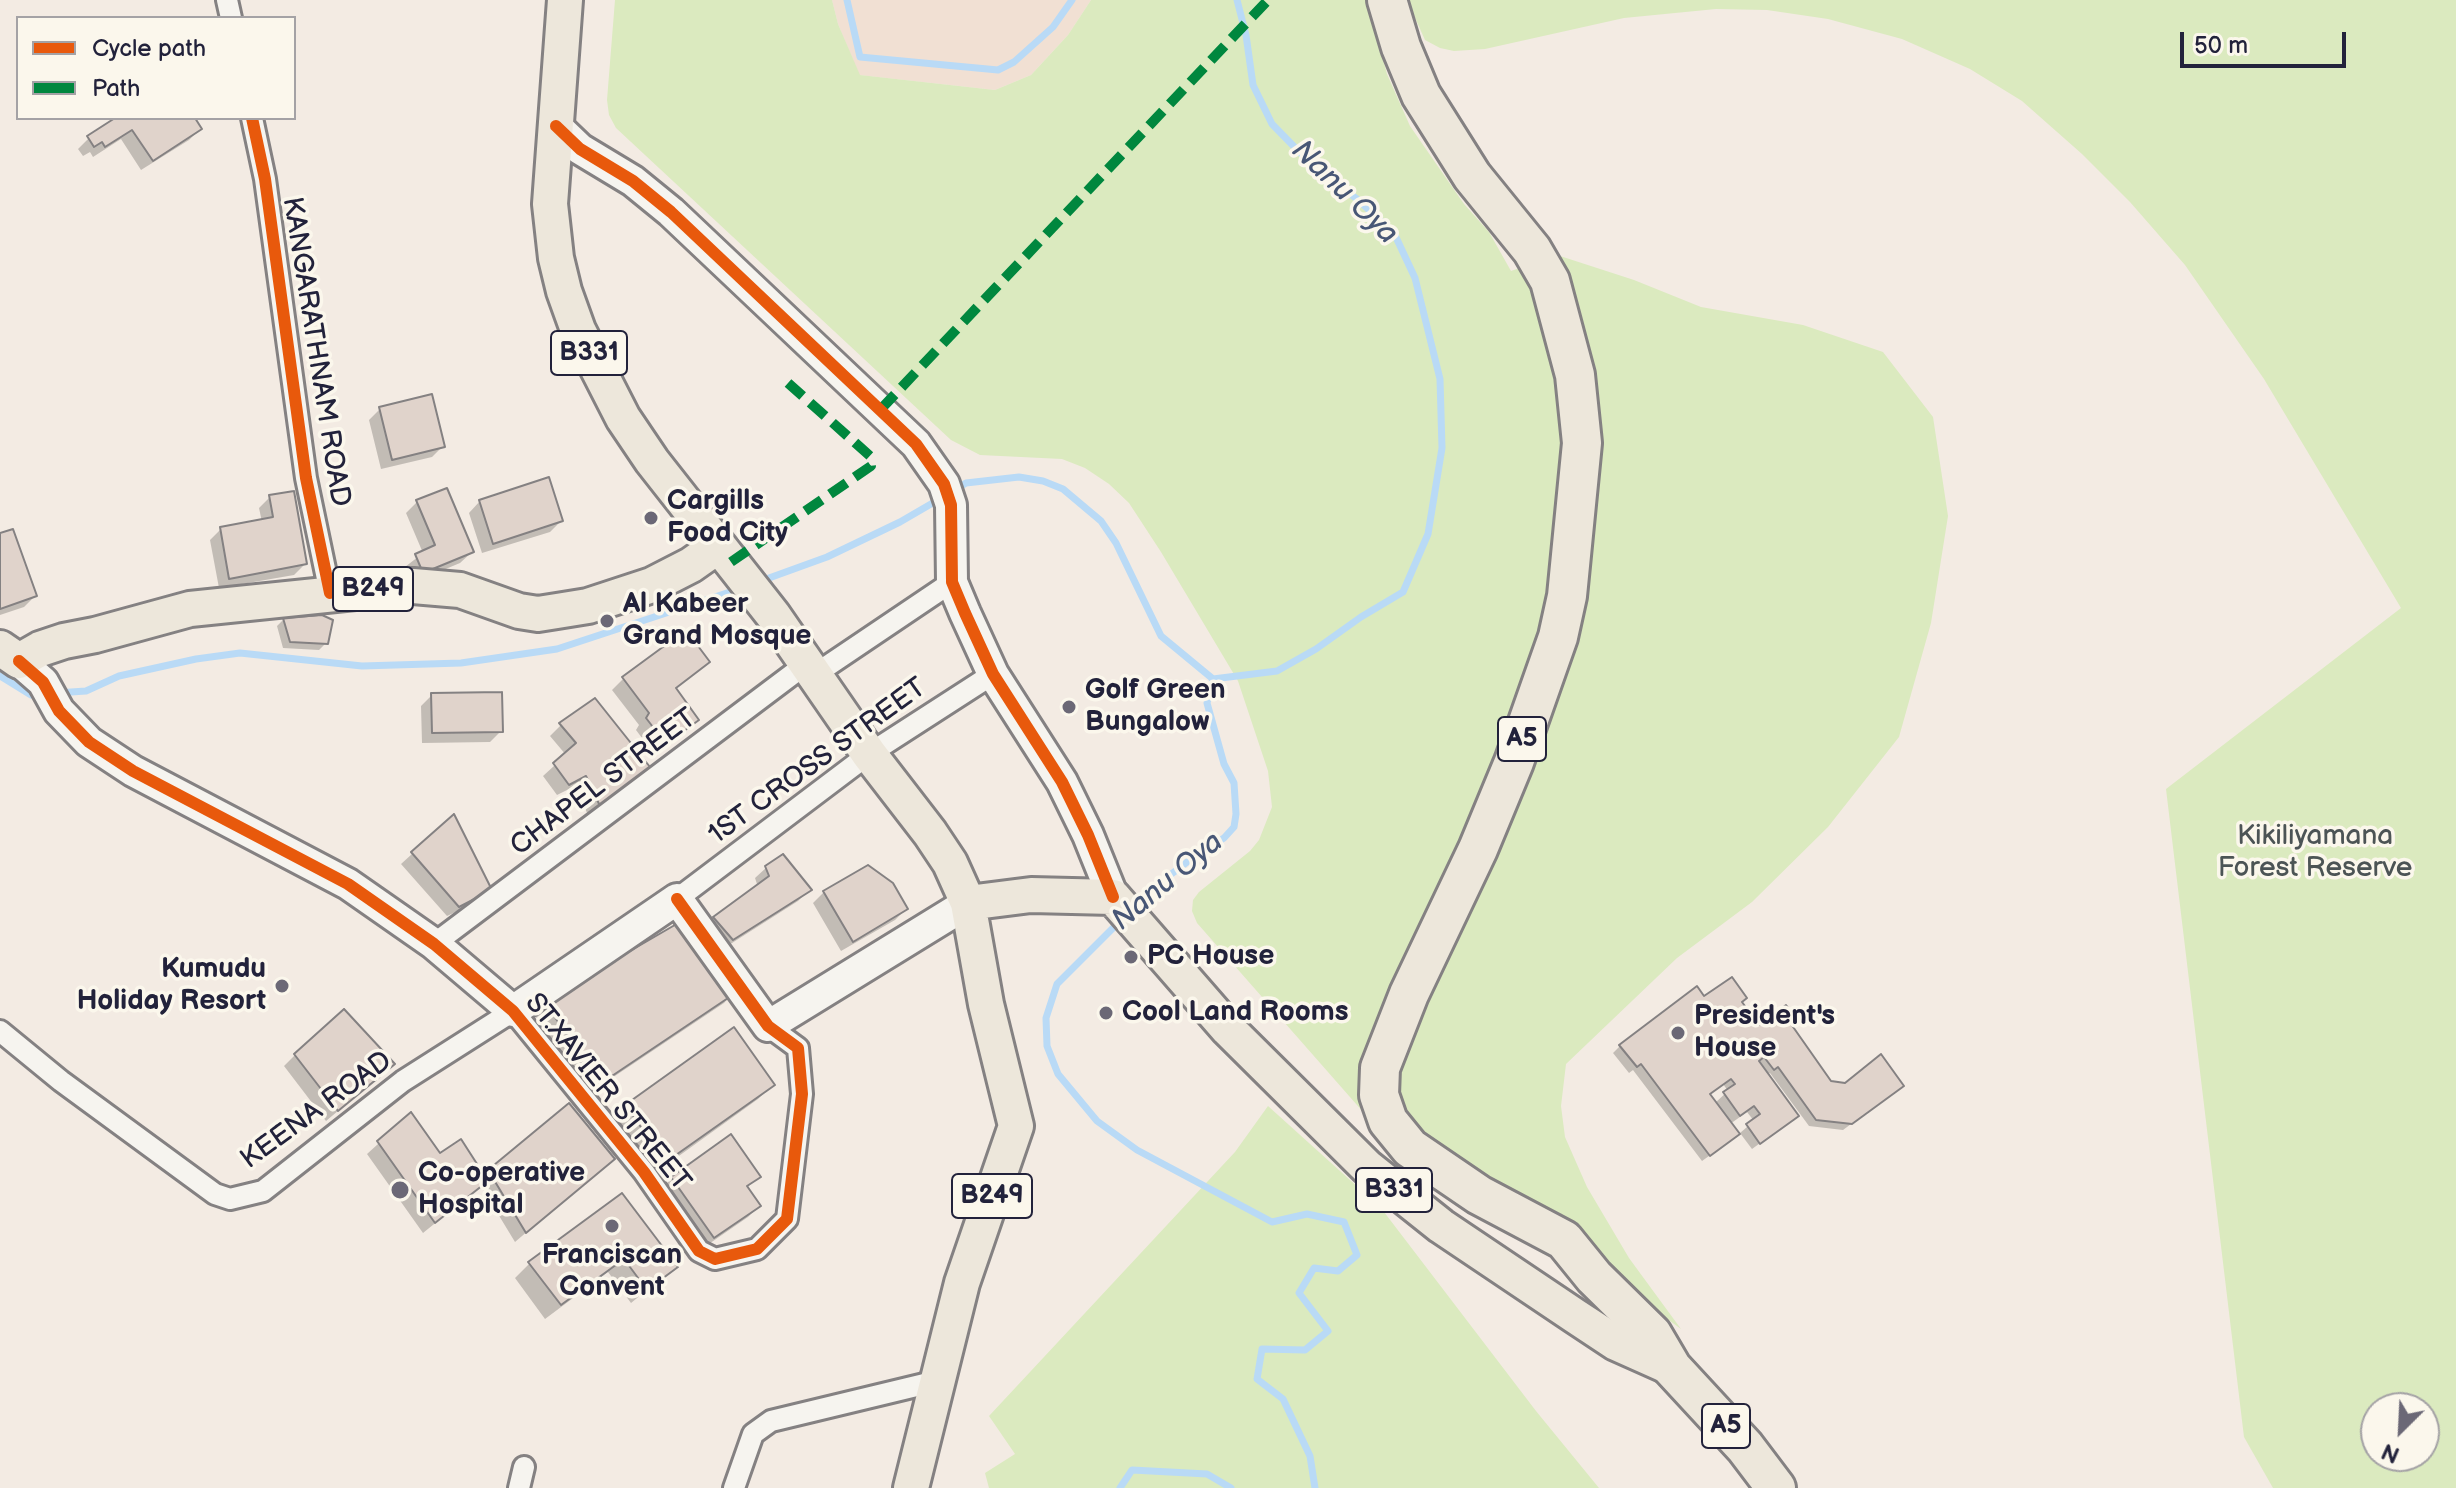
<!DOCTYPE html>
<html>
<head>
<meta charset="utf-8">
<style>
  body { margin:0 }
  #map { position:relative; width:2456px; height:1488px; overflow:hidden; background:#f3ebe3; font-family:"Balsamiq Sans",sans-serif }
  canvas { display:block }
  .legend { position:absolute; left:16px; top:16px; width:280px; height:104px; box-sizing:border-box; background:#fbf7ec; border:2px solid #a4a2a5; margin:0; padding:10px 14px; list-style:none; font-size:24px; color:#22223b }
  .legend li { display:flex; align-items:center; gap:16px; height:40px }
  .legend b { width:40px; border:2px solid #a4a2a5 }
  .north { position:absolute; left:2360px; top:1392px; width:80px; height:80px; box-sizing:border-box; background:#fbf7ec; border:2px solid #a4a2a5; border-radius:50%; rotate:204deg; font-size:22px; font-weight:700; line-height:32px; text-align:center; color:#22223b }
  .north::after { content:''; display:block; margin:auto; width:28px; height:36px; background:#6b6876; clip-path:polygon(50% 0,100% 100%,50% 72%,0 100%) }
  .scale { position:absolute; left:2180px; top:32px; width:166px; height:36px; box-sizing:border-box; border:4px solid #22223b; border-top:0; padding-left:10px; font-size:24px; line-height:28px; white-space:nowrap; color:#22223b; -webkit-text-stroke:6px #fbf7ec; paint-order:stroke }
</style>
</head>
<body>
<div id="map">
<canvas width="2456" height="1488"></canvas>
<ul class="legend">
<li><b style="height:10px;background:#e8590c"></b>Cycle path</li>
<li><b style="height:10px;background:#00873e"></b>Path</li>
</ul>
<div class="north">N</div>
<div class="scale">50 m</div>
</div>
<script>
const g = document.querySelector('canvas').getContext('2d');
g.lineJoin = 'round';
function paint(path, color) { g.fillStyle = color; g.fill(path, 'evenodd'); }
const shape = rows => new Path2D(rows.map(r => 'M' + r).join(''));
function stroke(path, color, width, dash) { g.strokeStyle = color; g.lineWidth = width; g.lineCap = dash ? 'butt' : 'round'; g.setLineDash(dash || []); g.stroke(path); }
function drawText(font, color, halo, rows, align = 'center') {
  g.font = font + ' "Balsamiq Sans",sans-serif'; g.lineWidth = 7; g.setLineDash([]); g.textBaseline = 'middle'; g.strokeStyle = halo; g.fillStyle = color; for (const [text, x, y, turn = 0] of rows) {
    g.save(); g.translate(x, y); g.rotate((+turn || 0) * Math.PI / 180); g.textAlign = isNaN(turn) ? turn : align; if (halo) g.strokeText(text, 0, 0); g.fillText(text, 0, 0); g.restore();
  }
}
paint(shape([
  [832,0,1091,0,1068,35,1031,75,995,90,859,75,838,24]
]), '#f1e0d3');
paint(shape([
  [615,0,832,0,838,24,860,75,995,90,1031,75,1068,35,1091,0,1367,0,1387,74,1410,126,1464,204,1489,232,1511,271,1557,255,1634,280,1701,307,1803,325,1883,352,1933,417,1948,516,1931,623,1899,737,1828,827,1752,902,1677,958,1566,1064,1561,1106,1565,1137,1587,1187,1629,1258,1681,1329,1447,1158,1402,1118,1364,1113,1197,923,1192,911,1193,900,1199,892,1250,851,1259,840,1272,807,1268,771,1238,681,1161,552,1129,503,1109,484,1085,468,1062,459,980,455,951,440,616,128,609,115,607,100],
  [1407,0,2456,0,2456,1488,2273,1488,2244,1437,2166,789,2401,608,2264,379,2185,265,2130,202,2082,154,2022,101,1970,69,1902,39,1828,19,1767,10,1716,9,1624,18,1485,49,1454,51,1440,48,1425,40],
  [2424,1408,2424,1456,2376,1456,2376,1408],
  [1268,1106,1381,1208,1536,1411,1599,1488,989,1488,985,1473,1015,1454,989,1416,1235,1152]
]), '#dbeabf');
paint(shape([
  [119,118,193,118,200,129,189,140,141,170,121,139,93,157,90,152,83,156,78,149,89,138],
  [380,409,443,446,432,457,381,469,369,420],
  [270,497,305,564,294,575,219,588,210,540,221,529,262,522,259,508],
  [480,501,561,521,550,532,482,553,469,513],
  [417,502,472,552,460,563,412,583,405,567,423,553,406,513],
  [0,536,35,596,24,607,0,615],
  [284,619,326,643,319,650,283,648,277,626],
  [708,662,674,689,696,720,654,754,636,730,639,725,612,690,623,679],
  [432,695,501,731,490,742,422,743,421,706],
  [561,725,647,767,588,815,575,786,557,795,543,776,566,755,550,736],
  [412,854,490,890,479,901,447,916,401,864],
  [767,867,809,890,798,901,721,950,703,929,758,887,755,878],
  [824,892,906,909,895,920,841,951,813,903],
  [679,924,734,992,724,1003,588,1094,534,1014],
  [1704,999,1740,1002,1759,1027,1789,1025,1830,1083,1902,1086,1843,1130,1809,1126,1770,1073,1767,1075,1789,1122,1752,1149,1740,1133,1754,1121,1747,1112,1730,1124,1730,1141,1702,1161,1633,1070,1629,1073,1613,1053,1620,1046],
  [1723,1084,1728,1091,1715,1103,1709,1095],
  [734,1030,773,1084,758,1099,651,1176,611,1122,626,1107],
  [295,1055,382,1074,326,1121,284,1066],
  [410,1115,439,1156,483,1178,490,1171,612,1159,515,1242,481,1186,423,1233,367,1154],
  [758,1176,746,1189,759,1206,748,1217,703,1248,661,1189,672,1178],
  [622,1196,675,1267,631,1303,608,1272,545,1319,515,1278,530,1263]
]), '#0003');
stroke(shape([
  [847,0,860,57,998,70,1014,62,1053,27,1072,0],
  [953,491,966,483,1019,477,1043,481,1063,489,1101,521,1116,543,1161,636,1213,679],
  [758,582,827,557,900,522,943,497],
  [0,676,31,695,40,694],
  [1213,679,1277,671,1316,649,1361,617,1403,592,1428,534,1442,448,1440,379,1415,278,1394,233,1357,199,1312,165,1272,124,1253,85,1246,35,1237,0],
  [56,693,86,691,119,676,196,659,240,653,362,666,461,663,557,649,739,589],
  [1135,906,1153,888,1199,853,1224,838,1234,827,1236,814,1234,783,1224,764,1207,703,1213,679],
  [1121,920,1057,984,1046,1018,1047,1046,1058,1074,1097,1121,1137,1150,1272,1222,1307,1214,1344,1222,1357,1255,1338,1271,1314,1268,1299,1293,1328,1331,1305,1350,1262,1349,1257,1379,1283,1399,1310,1456,1315,1488],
  [1120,1488,1132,1470,1207,1474,1231,1488]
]), '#b9daf6', 7);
const building = shape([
  [115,118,195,118,202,129,153,161,132,130,105,147,102,142,94,147,87,136,115,118],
  [432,394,445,447,392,460,379,407,432,394],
  [549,477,563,521,493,544,479,500,549,477],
  [447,488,474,552,423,573,415,554,435,545,416,500,447,488],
  [294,491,307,564,229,579,220,527,273,517,269,495,294,491],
  [13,529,37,596,0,609,0,533,13,529],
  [322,615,333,620,328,644,290,642,283,618,322,615],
  [686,630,710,662,676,688,699,720,666,744,646,718,649,713,622,677,686,630],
  [502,692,503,732,432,733,431,693,502,692],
  [595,698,650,767,600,806,586,776,569,785,553,763,576,743,559,723,595,698],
  [454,814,492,890,459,907,411,852,454,814],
  [783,854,812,890,733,940,713,917,769,876,765,866,783,854],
  [868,865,893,883,908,909,853,942,823,891,868,865],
  [680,922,737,992,600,1084,544,1001,680,922],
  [1732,977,1747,998,1742,1002,1759,1025,1786,1005,1797,1020,1791,1024,1831,1081,1845,1083,1881,1054,1904,1086,1852,1124,1816,1120,1778,1067,1774,1070,1764,1057,1759,1061,1799,1116,1760,1144,1746,1124,1760,1114,1754,1106,1740,1116,1723,1092,1735,1084,1731,1079,1710,1094,1740,1134,1710,1156,1641,1064,1637,1067,1619,1045,1697,986,1704,996,1732,977],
  [344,1009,395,1064,338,1111,294,1054,344,1009],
  [734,1027,775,1085,666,1162,625,1105,734,1027],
  [569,1103,615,1159,526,1233,488,1170,569,1103],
  [411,1112,440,1153,461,1139,488,1181,435,1223,377,1141,411,1112],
  [731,1134,761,1177,747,1186,761,1206,714,1238,671,1177,731,1134],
  [622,1193,678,1267,647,1290,624,1259,561,1305,528,1262,622,1193]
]);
paint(building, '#e0d3cb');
stroke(building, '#848182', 2);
const street = shape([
  [227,0,231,18],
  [252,118,265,179,306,478,330,593],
  [814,675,952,582],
  [677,899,869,754,993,674],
  [434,944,806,664],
  [0,1031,61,1081,215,1194,230,1199,263,1191,403,1081,513,1011,644,1172,699,1251,715,1259,757,1249,787,1219,802,1094,798,1048,768,1026],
  [519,1488,524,1467],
  [734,1488,753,1434,771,1421,937,1381]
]);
const secondary = shape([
  [556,126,580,149,633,181,671,212,916,444,944,484,951,505,952,582,965,613,993,674,1062,782,1088,835,1113,897],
  [19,661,43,682,59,711,89,742,133,771,348,884,434,944,513,1011,677,899,768,1026,968,903]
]);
const primary = shape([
  [565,0,550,204,556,258,564,291,578,330,623,418,652,461,773,615,869,754,930,833,950,863,968,903,986,1004,1016,1126,962,1283,911,1488],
  [0,648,19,661,40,649,64,641,95,635,190,609,413,586,460,590,519,611,538,614,557,611,588,606,652,585,691,565,718,546],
  [968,903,1031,895,1113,897,1228,1029,1367,1167,1441,1226,1575,1316,1616,1343,1672,1368]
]);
const highway = shape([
  [1387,0,1401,47,1421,95,1472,176,1532,250,1550,281,1575,375,1582,443,1567,596,1558,637,1514,762,1478,849,1409,994,1380,1068,1379,1095,1388,1121,1410,1148,1479,1195,1564,1240,1594,1277,1652,1334,1672,1368,1745,1447,1776,1488]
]);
stroke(street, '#848182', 26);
stroke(secondary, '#848182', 36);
stroke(primary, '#848182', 40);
stroke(highway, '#848182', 44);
stroke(street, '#f6f4ef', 20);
stroke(secondary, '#f6f4ef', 30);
stroke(primary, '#ede7db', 34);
stroke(highway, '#ede7db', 38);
stroke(shape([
  [881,409,1268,0],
  [731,562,871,466,870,456,788,383]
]), '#00873e', 10, [20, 10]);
stroke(shape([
  [252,118,265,179,306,478,330,593],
  [556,126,580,149,633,181,671,212,916,444,944,484,951,505,952,582,965,613,993,674,1062,782,1088,835,1113,897],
  [19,661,43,682,59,711,89,742,133,771,348,884,434,944,513,1011,644,1172,699,1251,715,1259,757,1249,787,1219,802,1094,798,1048,768,1026,677,899]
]), '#e8590c', 12);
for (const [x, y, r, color] of [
  [651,518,8,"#6b6876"],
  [607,621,8,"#6b6876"],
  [1069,707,8,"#6b6876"],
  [1131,957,8,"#6b6876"],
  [282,986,8,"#6b6876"],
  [1106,1013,8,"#6b6876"],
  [1678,1033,8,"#6b6876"],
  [400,1190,10,"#6b6876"],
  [612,1226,8,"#6b6876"]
]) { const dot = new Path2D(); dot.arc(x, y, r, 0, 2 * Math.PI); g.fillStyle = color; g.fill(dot); stroke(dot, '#fbf7ec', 3); }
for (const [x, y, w] of [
  [589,353,76],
  [373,589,80],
  [1522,739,48],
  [1394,1190,76],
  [992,1196,80],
  [1726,1426,48]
]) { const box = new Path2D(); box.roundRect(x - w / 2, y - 22, w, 44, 6); g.fillStyle = '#fbf7ec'; g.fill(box); stroke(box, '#22223b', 2); }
drawText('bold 26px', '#22223b', null, [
  ["B331",589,353],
  ["B249",373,589],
  ["A5",1522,739],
  ["B331",1394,1190],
  ["B249",992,1196],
  ["A5",1726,1426]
]);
drawText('28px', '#22223b', '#fbf7ec', [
  ["KANGARATHNAM ROAD",315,352,81],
  ["1ST CROSS STREET",818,762,-36],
  ["CHAPEL STREET",604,783,-37],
  ["ST.XAVIER STREET",607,1093,51],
  ["KEENA ROAD",317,1111,-36]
]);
drawText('bold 28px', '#22223b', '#fbf7ec', [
  ["Cargills",667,502],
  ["Food City",667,534],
  ["Al Kabeer",623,605],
  ["Grand Mosque",623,637],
  ["Golf Green",1085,691],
  ["Bungalow",1085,723],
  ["PC House",1147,957],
  ["Kumudu",266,970,"right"],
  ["Holiday Resort",266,1002,"right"],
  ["Cool Land Rooms",1122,1013],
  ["President's",1694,1017],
  ["House",1694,1049],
  ["Co-operative",418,1174],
  ["Hospital",418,1206],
  ["Franciscan",612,1256,"center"],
  ["Convent",612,1288,"center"]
], 'left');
drawText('28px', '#4c5455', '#fbf7ec', [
  ["Kikiliyamana",2315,837],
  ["Forest Reserve",2315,869]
]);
drawText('italic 30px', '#485776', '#fbf7ec', [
  ["Nanu Oya",1344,193,44],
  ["Nanu Oya",1168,882,-40]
]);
</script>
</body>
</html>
